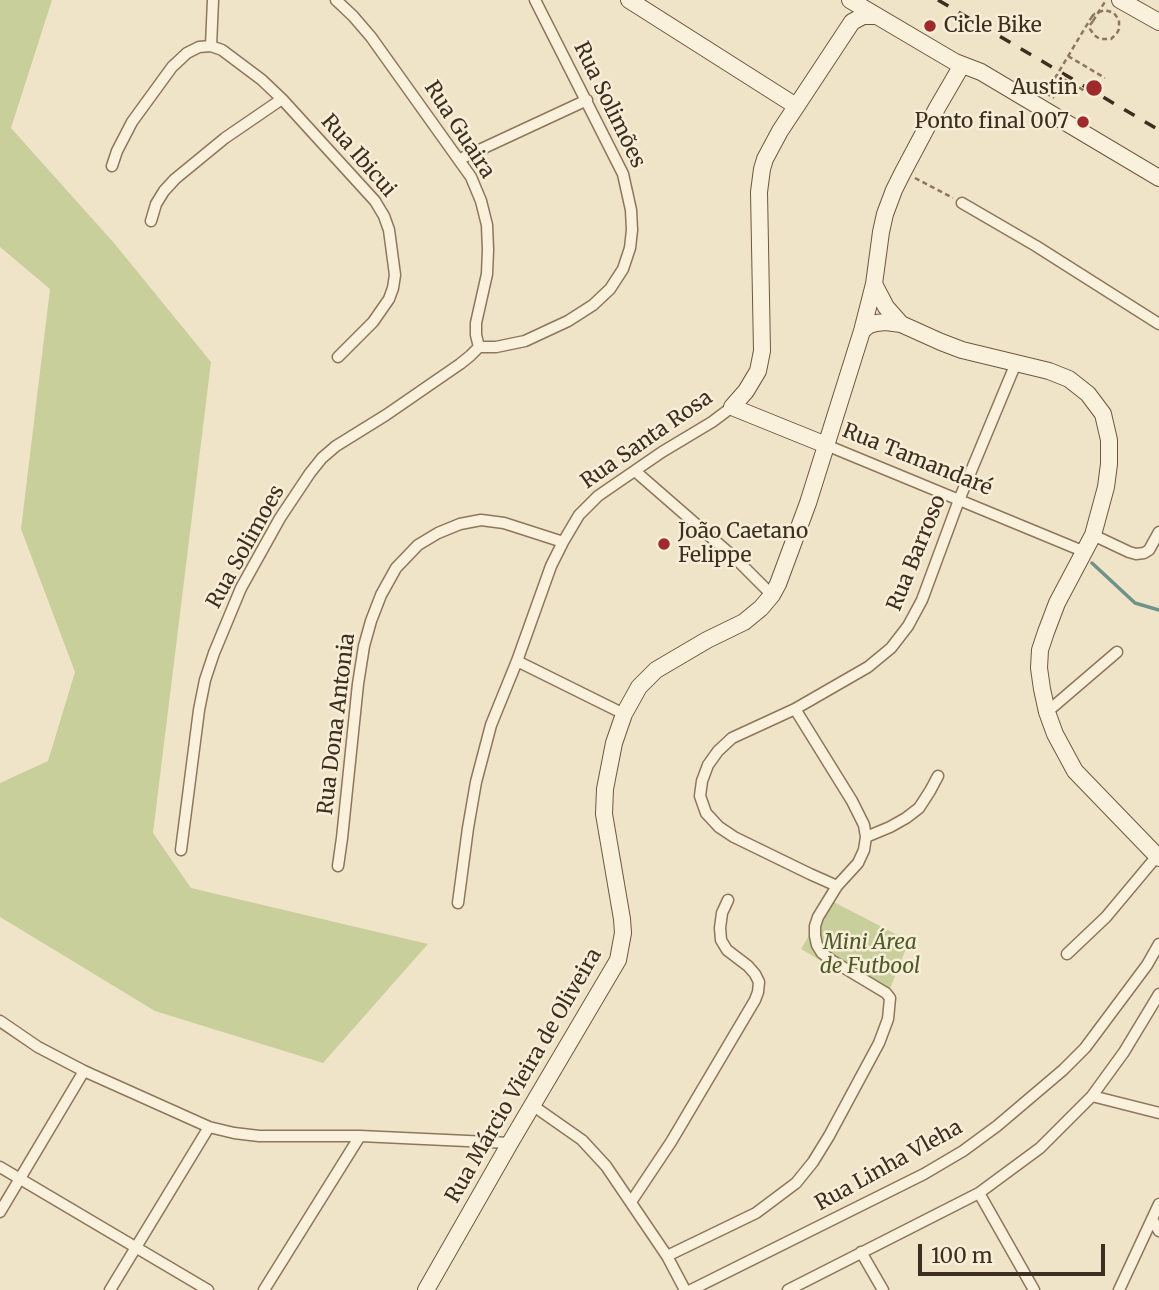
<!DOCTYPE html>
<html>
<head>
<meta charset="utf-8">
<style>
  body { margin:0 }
  #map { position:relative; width:1159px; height:1290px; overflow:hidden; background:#f0e4c8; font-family:Merriweather,serif }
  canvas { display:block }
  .scale { position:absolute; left:918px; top:1244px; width:187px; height:32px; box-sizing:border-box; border:4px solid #3d2e20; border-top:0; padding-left:9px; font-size:21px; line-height:24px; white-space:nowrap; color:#3d2e20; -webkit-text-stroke:5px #f7eed8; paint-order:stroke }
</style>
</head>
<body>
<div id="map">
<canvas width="1159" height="1290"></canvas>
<div class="scale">100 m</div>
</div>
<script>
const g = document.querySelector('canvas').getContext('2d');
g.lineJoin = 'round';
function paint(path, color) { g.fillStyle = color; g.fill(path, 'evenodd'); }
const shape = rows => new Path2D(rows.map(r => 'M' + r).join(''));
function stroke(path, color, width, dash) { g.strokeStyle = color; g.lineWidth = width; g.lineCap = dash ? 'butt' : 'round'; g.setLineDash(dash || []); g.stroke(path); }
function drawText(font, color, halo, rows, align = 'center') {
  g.font = font + ' Merriweather,serif'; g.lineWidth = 5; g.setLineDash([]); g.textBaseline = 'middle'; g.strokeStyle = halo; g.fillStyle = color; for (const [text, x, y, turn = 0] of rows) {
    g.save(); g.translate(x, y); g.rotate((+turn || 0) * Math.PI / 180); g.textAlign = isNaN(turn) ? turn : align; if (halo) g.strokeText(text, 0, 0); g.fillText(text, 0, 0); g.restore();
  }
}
paint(shape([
  [0,0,52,0,11,128,114,243,211,362,153,833,191,888,428,944,323,1063,155,1011,0,917,0,783,48,761,75,672,21,529,50,289,0,247],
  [830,900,909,941,886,999,801,949]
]), '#c9cf9b');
stroke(shape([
  [1092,563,1135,603,1159,610]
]), '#6f938a', 3.5);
const street = shape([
  [336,0,353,16,371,37,471,177,481,201,487,225,488,250,487,274,476,323,476,335,479,347],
  [211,46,213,0],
  [460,159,587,100],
  [112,166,117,151,132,122,172,67,187,53,199,47,211,46,222,50,262,80,282,99,375,201,384,216,389,230,395,275,393,288,389,299,373,322,338,357],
  [962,203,1036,246,1159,324],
  [151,221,156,204,164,191,175,179,225,138,282,99],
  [479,347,496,347,525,341,568,321,593,305,610,289,623,269,630,248,632,230,631,210,623,174,535,0],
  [826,445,1085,552],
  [635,471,736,559,772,595],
  [1093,535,1129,552,1136,554,1144,553,1149,550,1159,532],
  [517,661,624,714],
  [795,709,868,667,891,648,908,626,922,600,959,500,1016,363],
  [1047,712,1117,652],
  [866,837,890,827,906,818,919,808,930,791,938,776],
  [181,850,199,710,205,680,214,653,241,588,280,518,310,473,322,458,336,446,386,415,460,364,470,356,479,347],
  [338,866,342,838,358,684,364,646,371,621,381,595,396,568,418,545,438,533,460,524,481,520,504,523,563,542],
  [458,903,468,828,476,782,491,725,517,661,551,566,563,542,579,515,598,496,662,452,712,422,732,407],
  [1067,954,1106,917,1157,856],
  [0,1021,38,1047,84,1071,209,1127,234,1133,259,1136,360,1136,510,1143],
  [1092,1096,1159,1113],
  [532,1105,582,1140,606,1166,667,1256,685,1290],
  [0,1167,208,1290],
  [979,1193,1034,1290],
  [631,1202,671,1142,755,1000,758,992,759,982,755,974,748,966,727,950,721,940,720,928,722,913,728,900],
  [0,1212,84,1071],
  [1152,1219,1159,1231],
  [861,1252,883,1290],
  [667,1256,756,1213,796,1183,813,1162,829,1136,879,1043,888,1019,890,998,886,993,831,960,822,953,817,945,815,936,815,926,818,917,837,886,858,863,864,850,866,837,864,825,852,801,795,709,732,738,718,751,708,765,702,781,700,796,706,813,719,827,734,837,810,874,837,886],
  [110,1290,209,1127],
  [264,1290,360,1136],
  [691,1290,924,1174,963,1151,997,1126,1063,1070,1085,1048,1147,965,1159,944],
  [788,1290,979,1193,1040,1148,1092,1096,1124,1052,1159,994],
  [1119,1290,1159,1204]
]);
const secondary = shape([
  [629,0,796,106],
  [850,0,955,62,981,72,1159,178],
  [1120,0,1159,22],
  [874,284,886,307,901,324],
  [862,331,869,325,876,323,886,322,901,324,941,342,962,350,1049,371,1069,379,1088,394,1103,414,1109,440,1109,464,1106,487,1093,535,1057,603,1046,632,1040,650,1039,668,1042,689,1047,712,1055,734,1075,771,1159,858],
  [826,445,732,407,746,391,758,371,762,351,759,192,762,169,765,159,780,131,852,22,863,16,876,16],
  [426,1290,510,1143,618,960,623,933,622,919,604,814,605,789,614,743,624,714,639,687,656,670,707,640,744,622,761,608,772,595,778,584,808,503,862,331,874,284,881,232,885,214,894,190,903,172,937,108,962,65]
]);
stroke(street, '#8d765c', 13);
stroke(secondary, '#6f573f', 18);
stroke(shape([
  [1091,18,1094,14],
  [1093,21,1106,0],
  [1068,56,1105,78],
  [1057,75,1092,95],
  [1046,93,1054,98],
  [915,178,953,198]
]), '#8d765c', 2.5, [5, 3.5]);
stroke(street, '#faf1dc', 10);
stroke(secondary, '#faf1dc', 16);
stroke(shape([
  [938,0,1159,130]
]), '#3d2e20', 3.5, [12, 12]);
stroke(shape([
  [1093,21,1090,25,1090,29,1094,35,1100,39,1111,39,1117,33,1119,29,1119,20,1114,13,1105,10,1094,14],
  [1046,93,1091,18]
]), '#8d765c', 2.5, [5, 3.5]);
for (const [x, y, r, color] of [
  [930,26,7,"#9e2a2b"],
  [1094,88,9,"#9e2a2b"],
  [1083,122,7,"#9e2a2b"],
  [664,544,7,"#9e2a2b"]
]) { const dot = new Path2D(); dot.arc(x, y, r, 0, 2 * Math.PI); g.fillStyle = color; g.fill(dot); stroke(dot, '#f7eed8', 2.5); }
drawText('21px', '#3d2e20', '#f7eed8', [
  ["Cicle Bike",944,26],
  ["Austin",1078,88,"right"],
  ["Ponto final 007",1069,122,"right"],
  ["João Caetano",678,532],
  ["Felippe",678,556]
], 'left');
drawText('21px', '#3d2e20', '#f7eed8', [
  ["Rua Solimões",609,105,64],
  ["Rua Guaira",459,130,57],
  ["Rua Ibicui",358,156,49],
  ["Rua Santa Rosa",647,440,-35],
  ["Rua Tamandaré",917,460,22],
  ["Rua Solimoes",246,547,-61],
  ["Rua Barroso",917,553,-68],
  ["Rua Dona Antonia",337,724,-83],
  ["Rua Márcio Vieira de Oliveira",524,1076,-60],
  ["Rua Linha Vleha",889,1166,-29]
]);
drawText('italic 21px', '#4d5a26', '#f7eed8', [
  ["Mini Área",870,943],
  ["de Futbool",870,967]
]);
</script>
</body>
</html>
